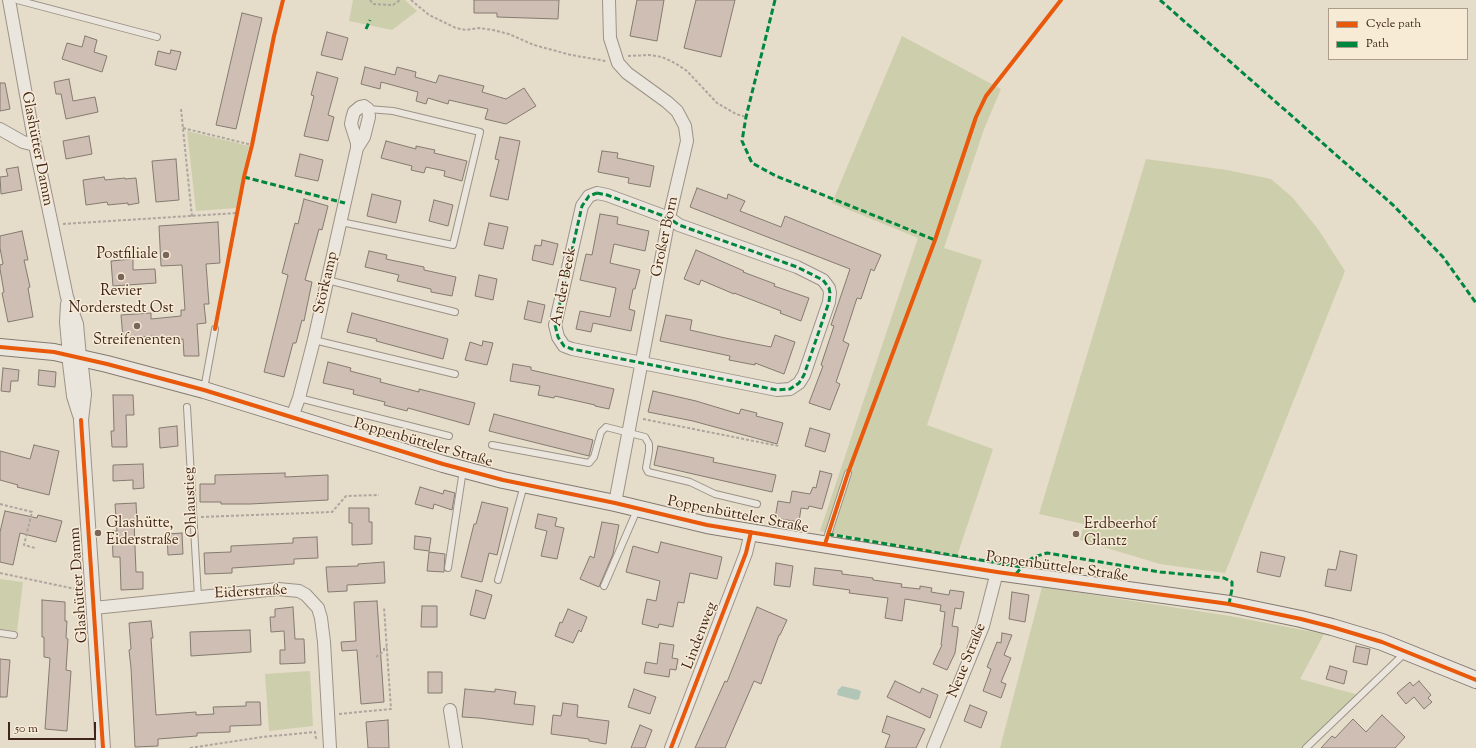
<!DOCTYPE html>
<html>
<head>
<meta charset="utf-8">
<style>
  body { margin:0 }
  #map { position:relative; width:1476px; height:748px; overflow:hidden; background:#e6dcca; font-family:"Sorts Mill Goudy",serif }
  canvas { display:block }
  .legend { position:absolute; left:1328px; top:8px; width:140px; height:52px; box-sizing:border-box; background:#f7ebd5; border:1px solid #ad9c8b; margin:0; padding:5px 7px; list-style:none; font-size:12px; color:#3f251c }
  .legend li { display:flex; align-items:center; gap:8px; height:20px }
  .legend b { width:20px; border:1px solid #ad9c8b }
  .scale { position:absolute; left:8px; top:722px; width:88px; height:18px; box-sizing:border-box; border:2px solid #3f251c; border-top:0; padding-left:5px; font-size:12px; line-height:14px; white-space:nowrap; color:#3f251c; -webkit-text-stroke:3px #f7ebd5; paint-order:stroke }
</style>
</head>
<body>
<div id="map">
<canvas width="1476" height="748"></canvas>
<ul class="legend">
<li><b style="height:5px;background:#e8590c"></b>Cycle path</li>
<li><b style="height:5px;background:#00873e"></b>Path</li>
</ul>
<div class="scale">50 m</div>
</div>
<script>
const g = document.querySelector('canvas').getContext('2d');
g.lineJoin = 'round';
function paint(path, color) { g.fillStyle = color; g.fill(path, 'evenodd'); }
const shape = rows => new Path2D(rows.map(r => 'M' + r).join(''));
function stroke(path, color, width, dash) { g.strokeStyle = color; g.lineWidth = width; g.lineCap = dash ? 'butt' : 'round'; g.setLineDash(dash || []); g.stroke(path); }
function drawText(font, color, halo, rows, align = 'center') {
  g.font = font + ' "Sorts Mill Goudy",serif'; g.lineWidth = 3; g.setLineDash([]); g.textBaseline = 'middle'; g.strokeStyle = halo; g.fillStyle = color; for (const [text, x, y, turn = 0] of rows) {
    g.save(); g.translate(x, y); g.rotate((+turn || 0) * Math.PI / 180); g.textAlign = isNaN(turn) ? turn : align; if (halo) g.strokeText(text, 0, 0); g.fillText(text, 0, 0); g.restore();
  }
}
paint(shape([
  [353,0,405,0,417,11,392,30,349,21],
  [902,36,1001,89,984,129,944,248,982,260,927,425,993,449,957,556,820,531,918,238,832,203],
  [187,131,249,146,236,208,196,211],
  [1146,159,1227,170,1271,179,1292,197,1318,229,1345,271,1225,573,1160,564,1080,540,1084,524,1039,514],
  [0,579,23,582,17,631,0,629],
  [1042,587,1230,616,1324,634,1300,679,1359,695,1302,748,1000,748],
  [310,671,313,726,269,731,265,674]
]), '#cdceac');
paint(shape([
  [842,686,859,690,861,692,859,699,856,700,837,695,838,690]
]), '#b2c6b8');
const building = shape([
  [474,0,559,0,558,19,497,17,497,13,474,13,474,0],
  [637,0,664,0,657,41,630,36,637,0],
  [696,0,735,0,721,57,684,48,696,0],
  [242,13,262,18,236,129,216,125,242,13],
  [327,32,348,38,342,60,321,55,327,32],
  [85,36,97,40,94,52,107,56,102,72,62,59,67,43,82,47,85,36],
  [171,50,181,52,176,70,155,65,158,51,170,54,171,50],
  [365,67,395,75,397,67,416,72,415,77,436,83,439,75,484,86,482,92,506,99,524,88,536,106,506,124,485,119,488,109,449,100,448,104,428,98,426,104,416,101,418,92,381,82,380,89,361,84,365,67],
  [317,72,338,78,328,115,334,117,328,141,304,136,314,96,311,95,317,72],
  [69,79,73,101,95,97,98,112,66,119,61,94,56,94,54,82,69,79],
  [0,83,5,83,10,109,0,111,0,83],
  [89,136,92,154,66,159,63,141,89,136],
  [500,137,520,141,508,200,490,196,499,160,495,159,500,137],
  [386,141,416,149,416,146,435,150,434,153,467,161,462,181,444,176,445,171,426,167,424,173,411,170,412,166,381,158,386,141],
  [602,151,618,153,617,158,654,166,650,187,628,183,629,178,598,172,602,151],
  [300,154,323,160,318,181,295,176,300,154],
  [176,159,179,200,156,202,152,161,176,159],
  [18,167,22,190,1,194,0,177,8,176,6,169,18,167],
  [104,177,105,180,125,178,125,179,136,178,139,203,128,205,128,203,108,205,107,202,86,205,83,180,104,177],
  [697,188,727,199,728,194,745,201,740,211,781,227,785,216,881,255,874,271,871,269,861,299,857,298,843,341,849,344,836,382,840,384,830,410,809,403,823,366,821,365,834,326,831,325,850,269,690,207,697,188],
  [372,194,401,201,396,223,367,216,372,194],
  [304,199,328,206,322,230,319,229,305,280,312,282,304,321,302,320,296,343,293,343,284,377,264,372,288,275,282,273,295,223,298,224,304,199],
  [434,200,453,205,448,226,429,221,434,200],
  [600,214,618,217,617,224,649,231,645,251,614,244,610,263,640,270,635,289,633,289,629,309,635,311,631,331,593,323,591,332,576,329,580,311,610,317,616,288,580,280,586,254,592,255,600,214],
  [218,222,220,263,206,264,209,304,204,304,206,323,197,324,199,356,184,356,183,339,158,341,157,336,123,338,121,315,151,313,151,319,181,316,181,310,185,310,182,265,161,266,159,226,218,222],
  [489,223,508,227,503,249,484,245,489,223],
  [22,231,28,260,24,260,30,287,28,288,33,317,8,322,2,293,4,292,0,269,0,265,3,264,0,248,0,236,22,231],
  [542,240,558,244,553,265,532,260,535,245,541,246,542,240],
  [696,250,744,271,743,272,775,284,774,286,809,298,801,321,780,313,781,311,734,293,734,294,701,280,699,285,684,279,696,250],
  [369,251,387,255,386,259,424,267,424,270,456,277,452,296,431,292,431,289,397,281,399,275,365,267,369,251],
  [133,259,133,270,155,269,156,283,113,286,111,261,133,259],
  [479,275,497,279,493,300,475,296,479,275],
  [528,301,545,305,541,323,524,319,528,301],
  [352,313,448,339,443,359,376,341,377,339,347,332,352,313],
  [666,315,692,320,690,330,725,338,771,347,775,335,795,342,784,374,755,363,755,365,729,360,730,356,660,341,666,315],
  [483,341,493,343,487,365,465,360,470,342,482,346,483,341],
  [328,362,351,368,350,371,381,379,380,382,419,392,419,389,475,403,469,425,408,408,407,411,384,405,385,402,353,394,354,390,323,383,328,362],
  [513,364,531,367,531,370,614,389,609,409,595,406,595,405,555,396,554,398,538,395,540,386,510,381,513,364],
  [3,368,19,370,18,381,11,381,10,392,1,391,3,368],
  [39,370,56,372,55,387,38,385,39,370],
  [653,391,696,401,739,414,741,409,757,413,756,416,783,423,777,444,693,421,648,412,653,391],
  [113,395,133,395,134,415,126,415,127,447,112,447,111,431,114,431,113,395],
  [494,414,593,440,589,456,489,431,494,414],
  [177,426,178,446,160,448,159,428,177,426],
  [810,428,830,434,825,452,805,446,810,428],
  [34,445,59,451,49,495,17,487,18,485,0,480,0,451,30,459,34,445],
  [658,446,714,458,713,462,776,475,772,492,654,465,658,446],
  [143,464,144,488,133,489,133,480,113,481,113,465,143,464],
  [820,471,832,474,822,509,809,506,808,509,801,508,799,522,775,518,778,501,790,503,792,491,810,494,813,487,816,488,820,471],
  [285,473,285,477,328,475,328,500,250,504,221,504,221,502,200,502,200,484,215,484,215,475,285,473],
  [420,487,443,494,444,490,455,493,452,510,434,504,433,509,415,504,420,487],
  [482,502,508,508,497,555,489,553,482,582,461,577,474,524,476,524,482,502],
  [136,503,137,521,134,521,136,572,143,572,143,589,121,590,120,557,113,557,112,531,117,531,115,504,136,503],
  [349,508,369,508,369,522,372,522,372,544,352,545,352,523,349,523,349,508],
  [5,511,37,518,38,515,62,521,56,542,20,533,13,565,0,562,0,532,5,511],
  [538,514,557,518,555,526,564,528,557,559,541,556,547,531,535,528,538,514],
  [602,522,619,525,613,554,599,587,580,579,590,556,594,558,602,522],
  [182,533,183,554,168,555,167,534,182,533],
  [415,536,431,538,429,551,414,549,415,536],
  [317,537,318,558,294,559,294,564,232,568,232,573,205,574,204,553,231,552,231,546,293,543,293,538,317,537],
  [661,542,722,557,717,579,690,573,684,603,678,602,673,627,659,624,658,628,642,624,647,599,656,601,660,581,626,572,633,546,658,553,661,542],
  [1340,551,1357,555,1351,591,1325,586,1328,569,1336,570,1340,551],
  [429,552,445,554,444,572,427,571,429,552],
  [1261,552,1285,557,1280,577,1257,572,1261,552],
  [384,562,385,583,347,585,347,591,328,592,326,567,358,566,358,564,384,562],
  [776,563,793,566,790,587,774,585,776,563],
  [815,568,842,571,842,574,873,578,873,580,902,584,901,587,920,589,920,586,932,588,931,592,949,595,950,590,964,592,961,609,955,608,952,626,958,627,958,631,955,653,947,670,933,664,942,645,941,645,945,612,940,611,941,605,905,599,902,621,885,618,888,598,849,593,850,590,813,585,815,568],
  [476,590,492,595,485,619,470,615,476,590],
  [1012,592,1029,595,1025,622,1009,619,1012,592],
  [42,600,65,602,65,621,67,621,66,638,68,639,66,670,71,671,67,731,45,729,50,658,44,657,44,637,42,637,42,600],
  [377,601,384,702,361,704,357,650,342,651,341,642,356,641,354,602,377,601],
  [422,606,437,606,437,627,421,627,422,606],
  [293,607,295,639,304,639,305,663,280,664,280,650,285,650,284,631,271,632,270,617,275,617,275,609,293,607],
  [757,607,787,620,780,635,779,635,761,684,754,681,725,748,695,748,725,681,727,682,757,607],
  [568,609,587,617,581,632,579,630,573,643,555,636,560,622,562,623,568,609],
  [151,621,153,638,151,638,156,715,196,712,196,715,214,714,213,707,246,706,246,702,260,702,261,725,230,726,230,732,197,733,197,736,158,739,158,746,135,747,131,668,129,650,131,649,129,623,151,621],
  [250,630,251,652,191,656,190,632,250,630],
  [1002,633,1012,635,1004,655,1011,658,1001,682,1006,684,1001,698,983,691,991,669,987,667,997,642,1001,643,1002,633],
  [660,643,674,645,672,658,678,659,676,670,670,669,669,677,644,673,646,662,657,664,660,643],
  [1356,646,1370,649,1367,665,1353,662,1356,646],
  [0,659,10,660,7,697,0,697,0,659],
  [1330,666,1347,671,1344,684,1326,679,1330,666],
  [428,672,442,672,442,693,428,693,428,672],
  [895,681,920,693,922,688,938,695,930,718,887,697,895,681],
  [1419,681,1431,695,1428,698,1432,702,1424,709,1414,697,1406,704,1397,693,1410,682,1413,686,1419,681],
  [465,689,495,692,495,689,516,692,514,704,535,706,533,725,479,718,462,717,465,689],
  [634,689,656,697,650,714,628,707,634,689],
  [563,703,578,705,577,717,609,721,606,744,589,741,589,739,551,734,553,715,561,716,563,703],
  [970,705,987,712,981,728,964,721,970,705],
  [1382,715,1405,737,1395,748,1321,748,1332,736,1335,738,1353,719,1366,732,1382,715],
  [887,716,925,729,916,748,885,748,890,735,882,732,887,716],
  [388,720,389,748,368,748,366,722,388,720],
  [640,725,652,730,645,748,631,748,640,725]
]);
paint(building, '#cfbeb3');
stroke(building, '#847b70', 1);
const service = shape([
  [17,0,157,37],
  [341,222,453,245,480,132,393,111,368,109],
  [327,280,455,312],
  [314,340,455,374],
  [204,389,215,329],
  [299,398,449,436],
  [187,407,198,597],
  [492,445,589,463,594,457,601,432,606,427,645,437,649,444,649,451,646,468,648,472,690,482,715,494,757,504],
  [825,544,848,473],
  [448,568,463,470],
  [498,580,524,485],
  [604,586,637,510],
  [0,633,14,635],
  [1306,748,1406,652]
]);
const minor = shape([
  [9,0,35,145,52,225,67,297,77,324,80,357],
  [609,0,610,38,618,63,627,73,667,102,677,111,685,126,687,141,669,218,615,503],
  [0,129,23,142,35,145],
  [597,193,607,195,661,215,669,218,679,225,797,267,823,280,829,288,830,293,829,302,804,375,799,383,790,389,777,390,572,349,564,346,558,337,555,325,582,206,589,196,597,193],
  [67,304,66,322,69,355],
  [292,417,299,398,314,340,357,148,357,143,351,124,352,119,354,112,360,107,364,106,368,109,369,117,364,137,357,148],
  [94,608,278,589,299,591,306,595,318,608,321,618,324,642,330,748],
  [450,710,456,748],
  [671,748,746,553,751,532],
  [933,748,983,626,997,572]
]);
const tertiary = shape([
  [69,355,74,396,80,415],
  [80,357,84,394,81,420,103,748]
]);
const secondary = shape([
  [0,347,54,352,107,364,204,390,443,464,503,480,615,503,707,525,797,540,997,572,1229,604,1301,619,1332,627,1382,642,1476,680]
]);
stroke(service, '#9c9387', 8);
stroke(minor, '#9c9387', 14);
stroke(tertiary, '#9c9387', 16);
stroke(secondary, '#847b70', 18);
stroke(shape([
  [370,0,373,4,393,5,400,0],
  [411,0,429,15,456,28,466,30,479,28,493,30,509,34,534,45,571,55,606,61],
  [628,56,649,55,662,57,675,63,687,71,717,103,736,114,746,117],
  [181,109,192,217],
  [183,128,252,145],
  [63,224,237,213],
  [216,322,244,177,252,145,274,36,283,0],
  [643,419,779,446],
  [0,504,32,512,24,545,35,548],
  [201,517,332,512,346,496,379,495],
  [0,573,80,590],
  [376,657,384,651,384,648,387,647],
  [339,714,391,709,384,607],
  [190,748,262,737,315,732,316,739,318,739]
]), '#aca69e', 2, [3, 2]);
stroke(service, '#ebe6dd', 6);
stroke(minor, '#ebe6dd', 12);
stroke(tertiary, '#ebe6dd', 14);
stroke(secondary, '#ebe6dd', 16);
stroke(shape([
  [775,0,746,117,742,141,752,163,776,176,935,240],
  [1160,0,1393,205,1443,257,1476,303],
  [366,29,370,20],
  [244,177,345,203],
  [597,193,607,195,661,215,669,218,679,225,797,267,823,280,829,288,830,293,829,302,804,375,799,383,790,389,777,390,572,349,564,346,558,337,555,325,582,206,589,196,597,193],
  [828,534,1022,567],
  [1016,574,1024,564,1034,557,1047,553,1160,572,1224,578,1232,582,1232,589,1229,604]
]), '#00873e', 3, [6, 3]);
stroke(shape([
  [215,329,244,177,252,145,274,36,283,0],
  [0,347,54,352,107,364,204,390,443,464,503,480,615,503,707,525,797,540,997,572,1229,604,1301,619,1332,627,1382,642,1476,680],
  [81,420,103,748],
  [825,544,848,473,935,240,976,117,986,96,1061,0],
  [671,748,746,553,751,532]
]), '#e8590c', 4);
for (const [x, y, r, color] of [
  [166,255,4,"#796559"],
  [121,277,4,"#796559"],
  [137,326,4,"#796559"],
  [98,533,4,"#796559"],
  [1076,534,4,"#796559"]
]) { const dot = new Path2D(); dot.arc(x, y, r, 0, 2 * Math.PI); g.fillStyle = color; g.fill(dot); stroke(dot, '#f7ebd5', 1.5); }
drawText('15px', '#3f251c', '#f7ebd5', [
  ["Glashütter Damm",36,149,79],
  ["Großer Born",666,237,-78],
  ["Störkamp",327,283,-77],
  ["An der Beek",565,287,-79],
  ["Poppenbütteler Straße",423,444,16],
  ["Ohlaustieg",192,502,-93],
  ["Poppenbütteler Straße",738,516,11],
  ["Poppenbütteler Straße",1057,568,8],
  ["Glashütter Damm",80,585,-94],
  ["Eiderstraße",251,593,-3],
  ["Lindenweg",701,636,-69],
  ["Neue Straße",968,661,-68]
]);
drawText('15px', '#3f251c', '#f7ebd5', [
  ["Postfiliale",158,255,"right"],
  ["Revier",121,292],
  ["Norderstedt Ost",121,309],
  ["Streifenenten",137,341],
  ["Glashütte,",106,524,"left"],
  ["Eiderstraße",106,541,"left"],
  ["Erdbeerhof",1084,525,"left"],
  ["Glantz",1084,542,"left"]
]);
</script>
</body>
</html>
